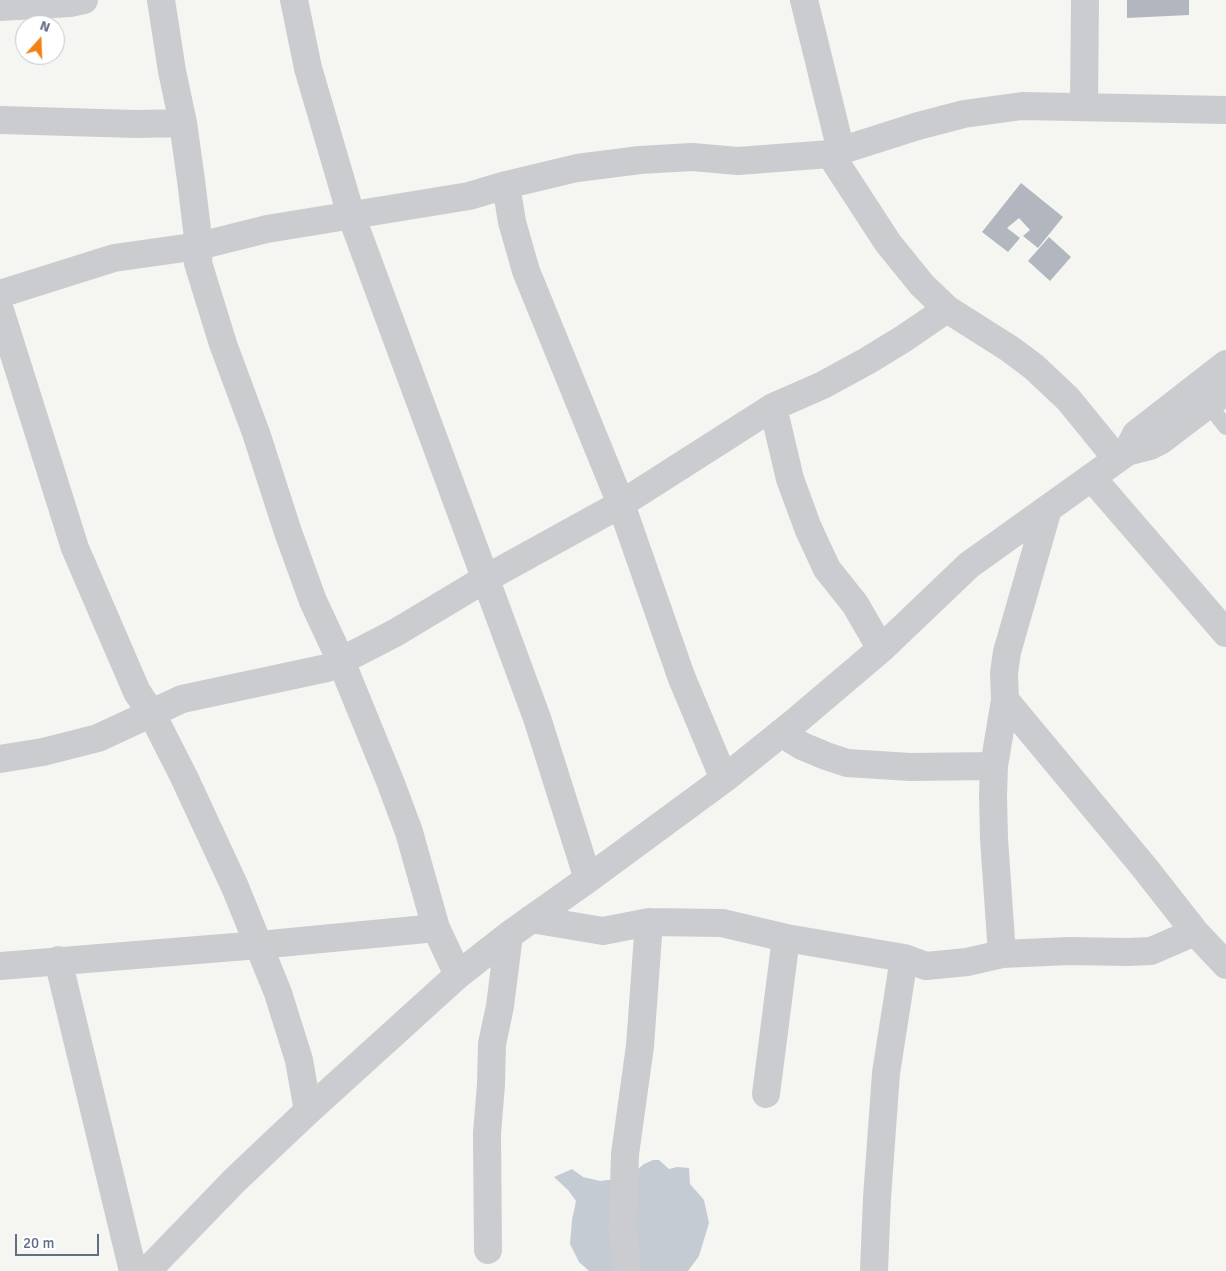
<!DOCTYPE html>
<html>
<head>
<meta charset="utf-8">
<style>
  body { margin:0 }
  #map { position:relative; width:1226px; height:1271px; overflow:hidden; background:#f5f6f2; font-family:Signika,sans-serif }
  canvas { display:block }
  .north { position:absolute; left:15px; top:15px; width:50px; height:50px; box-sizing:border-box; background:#fff; border:1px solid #c0c5cf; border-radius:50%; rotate:20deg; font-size:14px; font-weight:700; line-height:20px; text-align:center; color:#626d86 }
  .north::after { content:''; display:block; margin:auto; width:18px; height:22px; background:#f48014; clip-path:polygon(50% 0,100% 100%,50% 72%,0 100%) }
  .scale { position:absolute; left:15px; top:1234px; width:84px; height:22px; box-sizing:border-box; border:2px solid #626d86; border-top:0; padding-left:6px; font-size:15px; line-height:18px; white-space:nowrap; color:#626d86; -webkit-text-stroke:4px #fff; paint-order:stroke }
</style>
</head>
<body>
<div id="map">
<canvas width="1226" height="1271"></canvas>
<div class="north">N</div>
<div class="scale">20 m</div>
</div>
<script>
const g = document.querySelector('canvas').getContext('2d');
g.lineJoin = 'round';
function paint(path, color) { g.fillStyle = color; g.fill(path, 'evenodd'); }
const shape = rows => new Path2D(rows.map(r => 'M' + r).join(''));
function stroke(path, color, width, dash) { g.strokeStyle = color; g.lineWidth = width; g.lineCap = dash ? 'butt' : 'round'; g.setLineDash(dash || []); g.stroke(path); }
paint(shape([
  [653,1160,659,1160,669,1169,677,1167,689,1168,690,1184,704,1200,709,1223,699,1256,688,1271,589,1271,579,1262,570,1244,572,1220,576,1201,568,1190,554,1177,572,1169,583,1177,600,1181,623,1178,632,1174,644,1164]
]), '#c5cbd3');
paint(shape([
  [1127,0,1189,0,1189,15,1127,18],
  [1021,183,1063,217,1038,248,1023,236,1030,230,1019,218,1007,228,1020,238,1008,252,982,232],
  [1049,237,1071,257,1050,281,1028,261]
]), '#b2b7bf');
stroke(shape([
  [1208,404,1226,427]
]), '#caccd0', 16);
stroke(shape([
  [161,0,172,71,183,123,191,180,199,246,198,263,223,344,256,433,288,532,313,601,341,661,390,781,409,832,436,928,458,975],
  [294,0,308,68,351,215,537,718,588,879],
  [804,0,841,151],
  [0,7,70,3,84,0],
  [1084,106,1085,0],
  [0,120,136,124,183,123],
  [830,154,888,243,922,285,947,309,1010,349,1034,367,1068,399,1117,459],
  [506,185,512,222,526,271,621,504,681,676,724,779],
  [0,294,114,258,199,246,267,229,469,196,506,185,577,168,640,160,692,157,738,161,830,154,918,126,964,114,1022,106,1226,110],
  [0,310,75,548,137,692,152,714,184,777,235,887,278,993,299,1060,308,1111],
  [773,407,790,479,808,528,827,569,855,604,881,649],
  [1127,452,1136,434,1226,364],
  [1092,478,1226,633],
  [1005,700,1144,867,1195,932,1226,965],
  [781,733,802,746,826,756,847,763,910,767,994,766],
  [0,759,43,752,98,738,182,699,327,668,395,633,485,579,621,504,773,407,823,385,867,361,903,339,947,309],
  [531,919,603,931,649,922,722,923,786,938,904,958,926,966,967,962,1002,954,1069,951,1128,952,1151,951,1195,932],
  [1002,954,994,839,993,796,994,766,1005,700,1004,673,1007,652,1048,509],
  [58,960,133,1271],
  [0,966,259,945,436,928],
  [766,1094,786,938],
  [488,1250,487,1133,491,1085,492,1044,500,1006,509,935],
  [147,1271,235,1180,308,1111,458,975,509,935,588,879,724,779,795,722,881,649,969,565,1127,452,1150,446,1160,441,1226,391],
  [627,1271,623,1228,625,1154,640,1046,649,922],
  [874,1271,877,1198,886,1073,904,958]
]), '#caccd0', 28);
</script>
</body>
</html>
